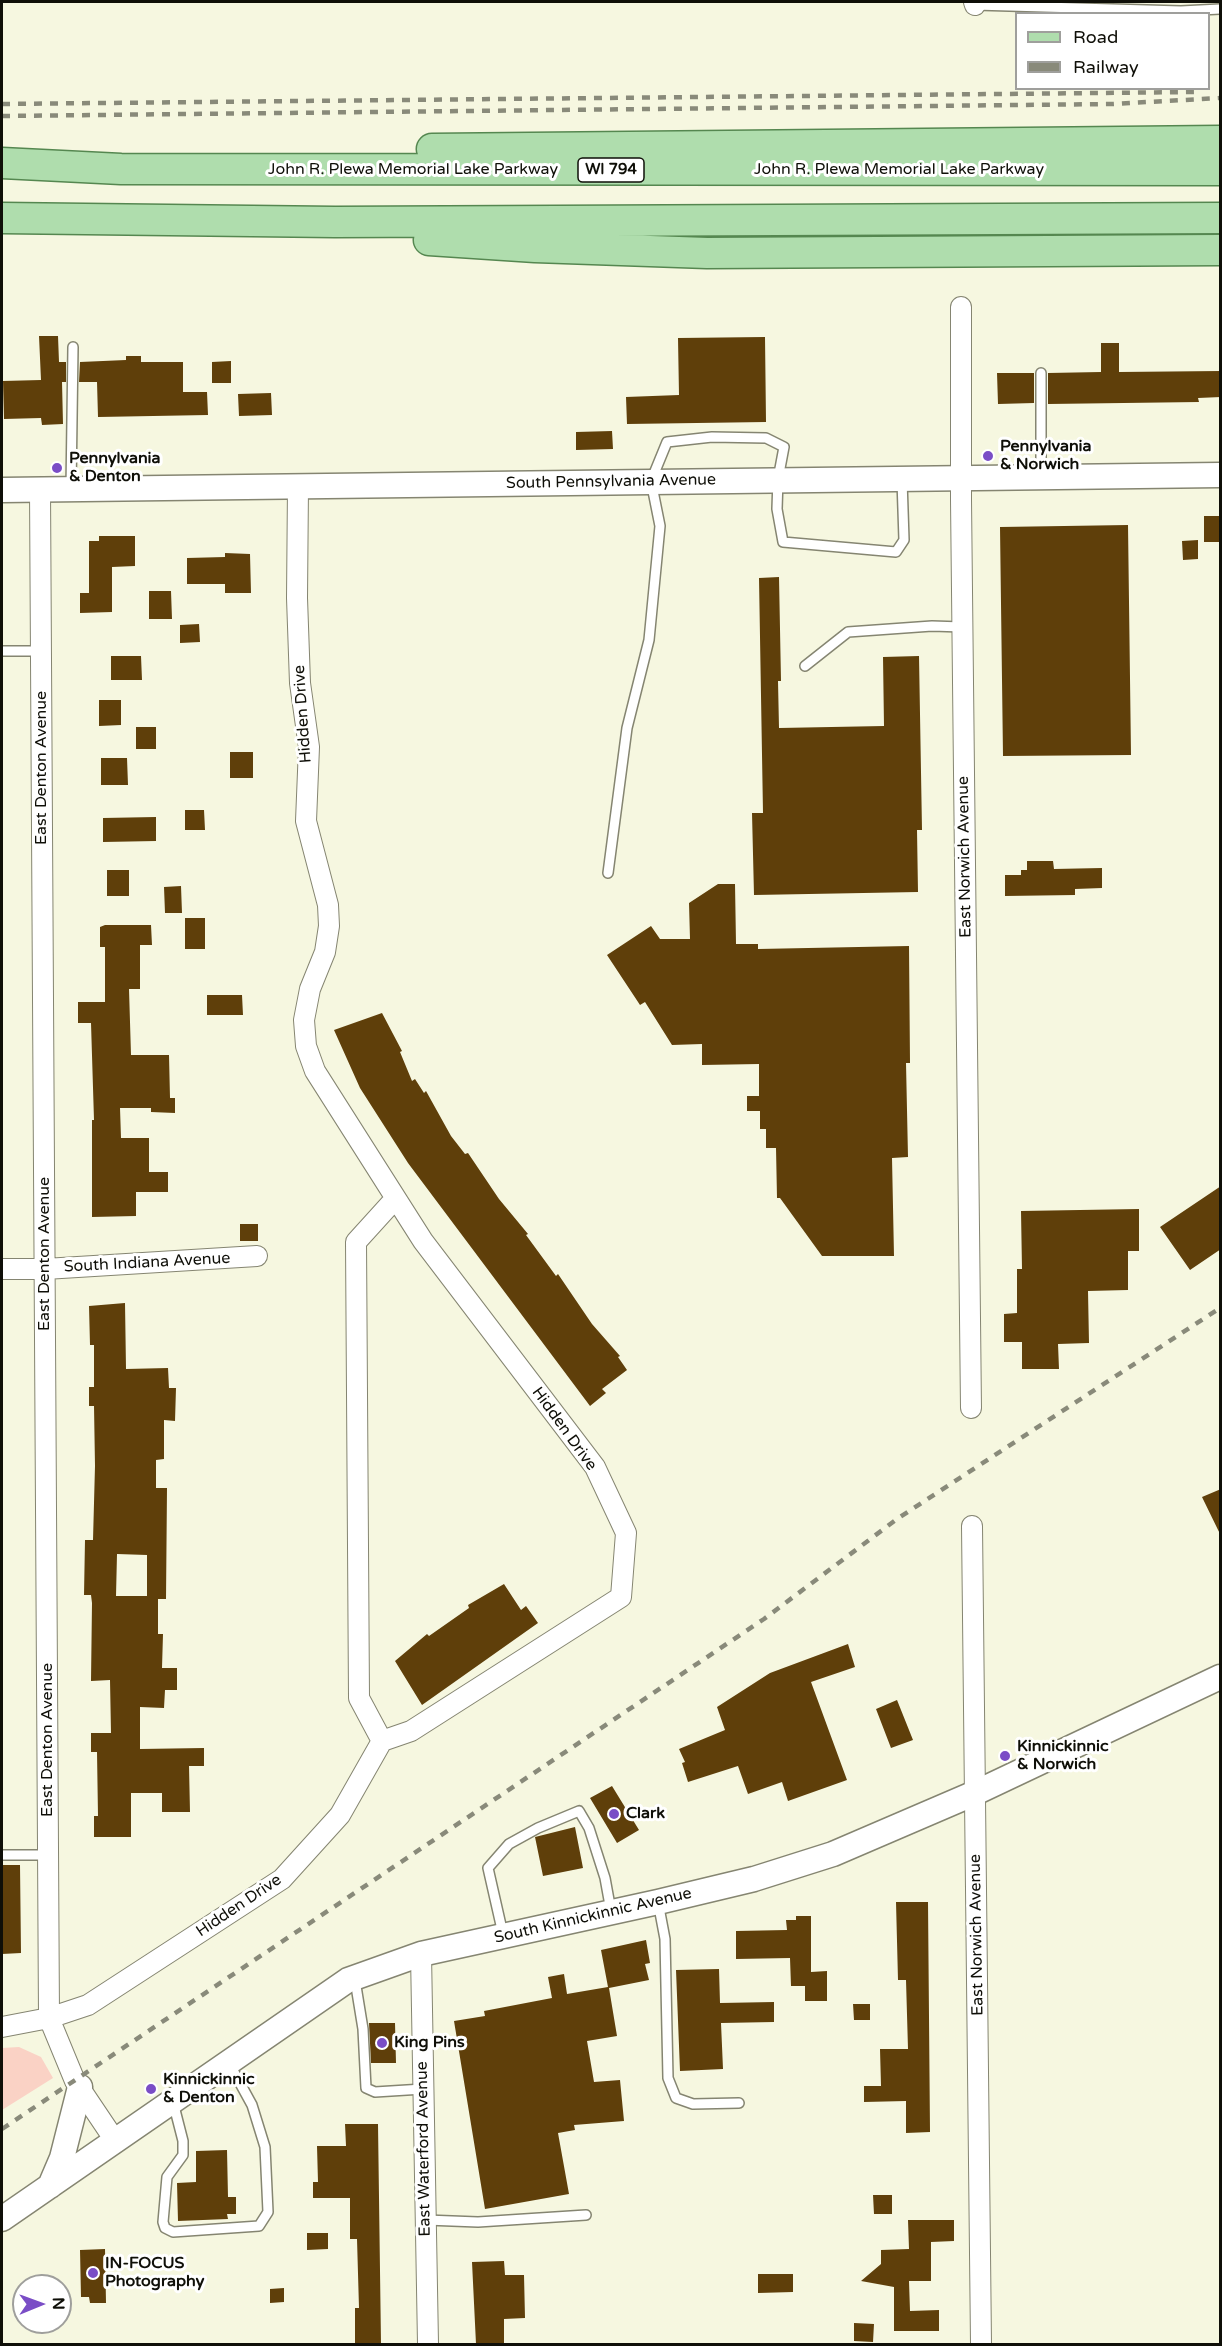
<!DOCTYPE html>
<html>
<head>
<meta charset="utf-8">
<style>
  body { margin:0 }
  #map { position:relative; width:1222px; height:2346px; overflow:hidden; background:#f6f7e0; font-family:"Varela Round",sans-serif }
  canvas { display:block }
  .frame { position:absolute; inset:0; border:3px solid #0f0f08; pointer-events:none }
  .legend { position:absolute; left:1015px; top:12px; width:195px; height:78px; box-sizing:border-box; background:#fff; border:2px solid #9f9f9c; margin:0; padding:8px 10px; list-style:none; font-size:18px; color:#0f0f08 }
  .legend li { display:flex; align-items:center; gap:12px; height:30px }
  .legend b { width:30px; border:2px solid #9f9f9c }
  .north { position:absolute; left:12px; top:2274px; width:60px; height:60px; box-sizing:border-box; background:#fff; border:2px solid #9f9f9c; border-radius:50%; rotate:89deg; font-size:16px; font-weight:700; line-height:24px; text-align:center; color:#0f0f08 }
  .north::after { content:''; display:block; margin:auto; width:21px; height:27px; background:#7a4dc6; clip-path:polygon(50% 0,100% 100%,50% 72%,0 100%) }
</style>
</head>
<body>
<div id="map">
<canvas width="1222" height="2346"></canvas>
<div class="frame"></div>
<ul class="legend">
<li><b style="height:8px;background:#afddad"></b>Road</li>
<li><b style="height:8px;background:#898a7a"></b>Railway</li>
</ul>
<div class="north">N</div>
</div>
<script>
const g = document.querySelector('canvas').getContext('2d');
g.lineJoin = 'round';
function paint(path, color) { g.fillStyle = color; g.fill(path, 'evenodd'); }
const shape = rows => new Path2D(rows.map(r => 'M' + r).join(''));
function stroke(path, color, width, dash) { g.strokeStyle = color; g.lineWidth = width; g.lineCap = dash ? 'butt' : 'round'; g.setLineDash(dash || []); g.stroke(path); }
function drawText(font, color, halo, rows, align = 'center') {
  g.font = font + ' "Varela Round",sans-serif'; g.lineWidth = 6; g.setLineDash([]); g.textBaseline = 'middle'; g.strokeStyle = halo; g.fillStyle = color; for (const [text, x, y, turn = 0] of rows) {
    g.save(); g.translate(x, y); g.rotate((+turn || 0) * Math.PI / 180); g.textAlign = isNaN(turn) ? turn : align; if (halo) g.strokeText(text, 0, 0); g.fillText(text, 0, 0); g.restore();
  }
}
paint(shape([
  [19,2047,41,2057,53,2078,2,2110,2,2048]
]), '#fad2c5');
paint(shape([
  [39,336,58,336,59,362,66,362,66,382,62,382,63,424,42,425,41,418,4,419,3,381,41,380],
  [765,337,766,422,627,424,626,397,679,395,678,338],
  [1101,343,1119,343,1119,372,1221,371,1221,397,1198,398,1199,402,1048,404,1048,373,1101,372],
  [126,356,141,356,141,362,183,362,183,392,207,392,208,415,98,417,97,382,79,382,80,362,126,360],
  [231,361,231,383,212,383,212,362],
  [997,373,1034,373,1034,403,998,404],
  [271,393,272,415,239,416,238,394],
  [612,431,613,449,576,450,576,432],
  [1204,516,1221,516,1221,542,1204,542],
  [1128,525,1131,755,1003,756,1000,527],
  [99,536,135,536,135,566,112,567,112,612,80,613,80,593,89,593,89,541,99,541],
  [1198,540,1198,559,1183,560,1182,541],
  [225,553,250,554,251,593,225,593,225,584,187,584,187,558,225,557],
  [779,577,781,681,778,681,779,728,884,726,883,657,919,656,922,830,917,830,918,892,754,895,752,813,763,813,759,578],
  [149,591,171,591,172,619,149,619],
  [199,624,200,642,180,643,180,625],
  [111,656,141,656,142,680,111,680],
  [99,700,121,700,121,725,99,726],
  [136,727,156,727,156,749,136,749],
  [230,752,253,752,253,778,230,778],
  [101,758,127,758,128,785,101,785],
  [185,810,204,810,205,830,185,830],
  [156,817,156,841,103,842,103,818],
  [1027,861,1053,861,1054,869,1102,868,1102,888,1075,889,1075,895,1005,896,1005,875,1021,875,1021,870,1027,870],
  [107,870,129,870,129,896,107,896],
  [718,884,735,884,736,944,758,944,758,949,909,946,910,1063,906,1063,908,1157,892,1158,894,1256,822,1256,780,1198,777,1198,776,1148,766,1148,766,1129,760,1129,760,1111,747,1111,747,1096,759,1096,759,1064,702,1065,702,1044,672,1045,645,1002,640,1005,607,955,651,926,660,939,690,939,689,903],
  [181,886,182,913,165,913,164,887],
  [185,918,205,918,205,949,185,949],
  [105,925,151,925,152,945,140,945,140,989,129,989,131,1055,169,1055,170,1098,175,1098,175,1113,151,1112,151,1108,120,1108,121,1138,149,1138,149,1172,168,1172,168,1192,136,1192,136,1216,92,1217,92,1120,94,1120,91,1023,78,1023,78,1002,105,1002,105,947,100,947,100,927],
  [207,995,242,995,243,1015,207,1015],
  [382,1013,402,1051,400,1052,412,1081,415,1079,424,1093,426,1091,451,1136,465,1154,468,1153,499,1199,528,1234,526,1235,556,1276,558,1274,592,1324,620,1356,618,1357,627,1370,602,1389,606,1393,590,1406,408,1163,360,1088,334,1030],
  [1221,1186,1221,1249,1190,1270,1160,1227],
  [1139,1209,1139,1251,1128,1251,1128,1290,1088,1291,1089,1343,1058,1344,1059,1369,1022,1369,1022,1342,1004,1342,1004,1314,1017,1313,1017,1269,1022,1269,1021,1211],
  [240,1224,258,1224,258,1241,240,1241],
  [125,1303,126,1369,168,1368,169,1388,176,1388,175,1421,164,1420,164,1459,156,1460,156,1488,167,1488,166,1599,158,1599,158,1634,163,1634,162,1668,177,1668,177,1690,165,1690,164,1708,140,1707,140,1749,204,1748,204,1766,189,1766,190,1812,162,1812,162,1793,131,1793,131,1837,94,1837,94,1816,98,1816,97,1752,91,1752,91,1733,111,1733,110,1680,91,1681,92,1603,91,1595,84,1595,85,1540,93,1540,95,1466,94,1406,89,1406,89,1387,94,1387,94,1345,90,1345,89,1306],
  [117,1554,147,1555,147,1596,116,1596],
  [1221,1489,1221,1536,1202,1497],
  [504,1584,521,1610,526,1606,538,1623,422,1705,395,1661,427,1634,429,1636,469,1608,468,1605],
  [848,1644,855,1667,811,1682,847,1780,788,1801,782,1782,748,1794,738,1766,688,1782,682,1763,685,1762,679,1749,725,1730,717,1707,770,1673],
  [897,1700,913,1740,891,1748,876,1709],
  [612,1786,639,1830,617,1843,590,1798],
  [575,1827,583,1868,543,1876,535,1837],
  [2,1865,20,1865,21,1953,2,1954],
  [896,1902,928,1902,930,2132,906,2133,906,2101,864,2102,864,2086,881,2086,880,2049,908,2049,906,1980,898,1980],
  [796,1916,811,1916,811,1972,827,1971,827,2001,805,2001,805,1986,791,1986,790,1958,736,1959,736,1931,787,1930,786,1920,796,1920],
  [646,1940,650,1963,645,1964,649,1980,609,1988,617,2036,587,2041,594,2082,620,2080,624,2121,574,2125,575,2130,558,2133,569,2194,485,2209,454,2021,485,2016,484,2011,552,1998,548,1977,564,1974,567,1994,608,1987,601,1950],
  [719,1969,720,2003,774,2002,774,2022,721,2023,723,2069,680,2071,676,1970],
  [853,2004,870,2004,870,2020,854,2020],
  [369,2023,395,2023,396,2063,371,2063],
  [345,2124,378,2124,381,2344,355,2344,355,2308,359,2308,357,2239,350,2239,350,2198,313,2198,313,2182,318,2182,317,2146,346,2146],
  [227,2150,228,2197,236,2197,236,2214,227,2214,228,2219,178,2221,177,2183,196,2182,196,2151],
  [873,2195,892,2195,892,2214,874,2214],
  [908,2220,954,2220,954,2241,931,2242,931,2281,909,2281,910,2311,939,2310,939,2331,894,2331,894,2287,861,2281,881,2264,881,2250,909,2249],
  [307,2233,328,2233,328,2249,307,2250],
  [105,2249,106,2303,90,2303,89,2297,81,2297,80,2250],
  [504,2261,505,2275,524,2275,525,2318,504,2319,504,2344,476,2344,472,2262],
  [758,2274,793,2274,793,2292,758,2293],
  [284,2288,284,2302,270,2303,270,2289],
  [854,2323,874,2324,873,2342,854,2341]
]), '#5f3f0a');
const service = shape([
  [975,5,1181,11,1220,9],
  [1041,373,1041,476],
  [71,489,73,347],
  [2,651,41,651],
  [805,666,848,632,932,626,962,627],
  [608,873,627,728,649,640,660,526,651,481,667,442,712,437,766,438,784,447,778,479,777,509,783,542,896,552,904,540,902,480],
  [2,1855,48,1855],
  [658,1902,665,1939,668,2078,676,2098,693,2104,739,2103],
  [503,1934,488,1868,509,1844,538,1828,579,1811,589,1828,605,1878,611,1911],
  [355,1980,363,2029,366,2088,375,2092,423,2089],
  [173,2102,183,2141,183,2155,167,2177,163,2222,165,2228,173,2232,259,2226,268,2212,265,2147,252,2105,229,2063],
  [426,2220,478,2222,586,2215]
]);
const minor = shape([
  [974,2,975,5],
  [961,307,961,500,971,1408],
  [40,490,49,2018,75,2081,116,2142],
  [2,1269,45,1269,257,1256],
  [972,1526,981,2344],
  [382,1741,359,1698,356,1242,395,1199],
  [421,1954,428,2344],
  [2,2027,49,2018,88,2005,282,1879,340,1815,382,1741,411,1731,621,1597,626,1533,595,1467,423,1241,315,1071,306,1046,304,1020,310,989,325,952,329,926,328,905,306,821,309,747,300,683,297,598,298,486]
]);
const tertiary = shape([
  [2,490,1220,475],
  [50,2186,62,2158,80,2087],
  [2,2219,348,1980,421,1954,658,1902,754,1879,833,1854,975,1793,1220,1677]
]);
const primary = shape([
  [432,149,1220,141],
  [2,163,121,169,1220,170],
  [2,218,335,222,1220,218],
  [429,240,535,247,707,253,1220,250]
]);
stroke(service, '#858571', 12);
stroke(minor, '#858571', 22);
stroke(tertiary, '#858571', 27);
stroke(primary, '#558750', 33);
stroke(service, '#fff', 9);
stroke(minor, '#fff', 20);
stroke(tertiary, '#fff', 24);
stroke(primary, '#afddad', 30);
stroke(shape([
  [2,104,1197,92],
  [2,116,1112,104,1220,98],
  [2,2129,764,1619,897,1519,1220,1308]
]), '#898a7a', 4.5, [8, 8]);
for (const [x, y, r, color] of [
  [988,456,6,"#7a4dc6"],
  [57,468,6,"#7a4dc6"],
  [1005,1756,6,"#7a4dc6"],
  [614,1814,6,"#7a4dc6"],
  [382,2043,6,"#7a4dc6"],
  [151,2089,6,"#7a4dc6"],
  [93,2273,6,"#7a4dc6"]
]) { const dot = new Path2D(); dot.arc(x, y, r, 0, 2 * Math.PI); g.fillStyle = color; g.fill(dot); stroke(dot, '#fff', 2); }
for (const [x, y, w] of [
  [611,170,66]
]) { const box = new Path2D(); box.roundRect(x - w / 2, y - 12, w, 24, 4.5); g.fillStyle = '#fff'; g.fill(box); stroke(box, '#0f0f08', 1.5); }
drawText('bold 15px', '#0f0f08', null, [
  ["WI 794",611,170]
]);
drawText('16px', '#0f0f08', '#fff', [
  ["John R. Plewa Memorial Lake Parkway",413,170],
  ["John R. Plewa Memorial Lake Parkway",899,170],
  ["South Pennsylvania Avenue",611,482,-1],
  ["Hidden Drive",303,714,-94],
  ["East Denton Avenue",42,768,-90],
  ["East Norwich Avenue",965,857,-91],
  ["East Denton Avenue",45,1254,-90],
  ["South Indiana Avenue",147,1263,-3],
  ["Hidden Drive",564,1429,54],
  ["East Denton Avenue",48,1740,-90],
  ["Hidden Drive",239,1906,-34],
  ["South Kinnickinnic Avenue",593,1916,-13],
  ["East Norwich Avenue",977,1935,-91],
  ["East Waterford Avenue",424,2149,-91]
]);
drawText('bold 16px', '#0f0f08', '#fff', [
  ["Pennylvania",1000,447],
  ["& Norwich",1000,465],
  ["Pennylvania",69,459],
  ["& Denton",69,477],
  ["Kinnickinnic",1017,1747],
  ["& Norwich",1017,1765],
  ["Clark",626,1814],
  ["King Pins",394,2043],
  ["Kinnickinnic",163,2080],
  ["& Denton",163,2098],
  ["IN-FOCUS",105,2264],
  ["Photography",105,2282]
], 'left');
</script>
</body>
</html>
